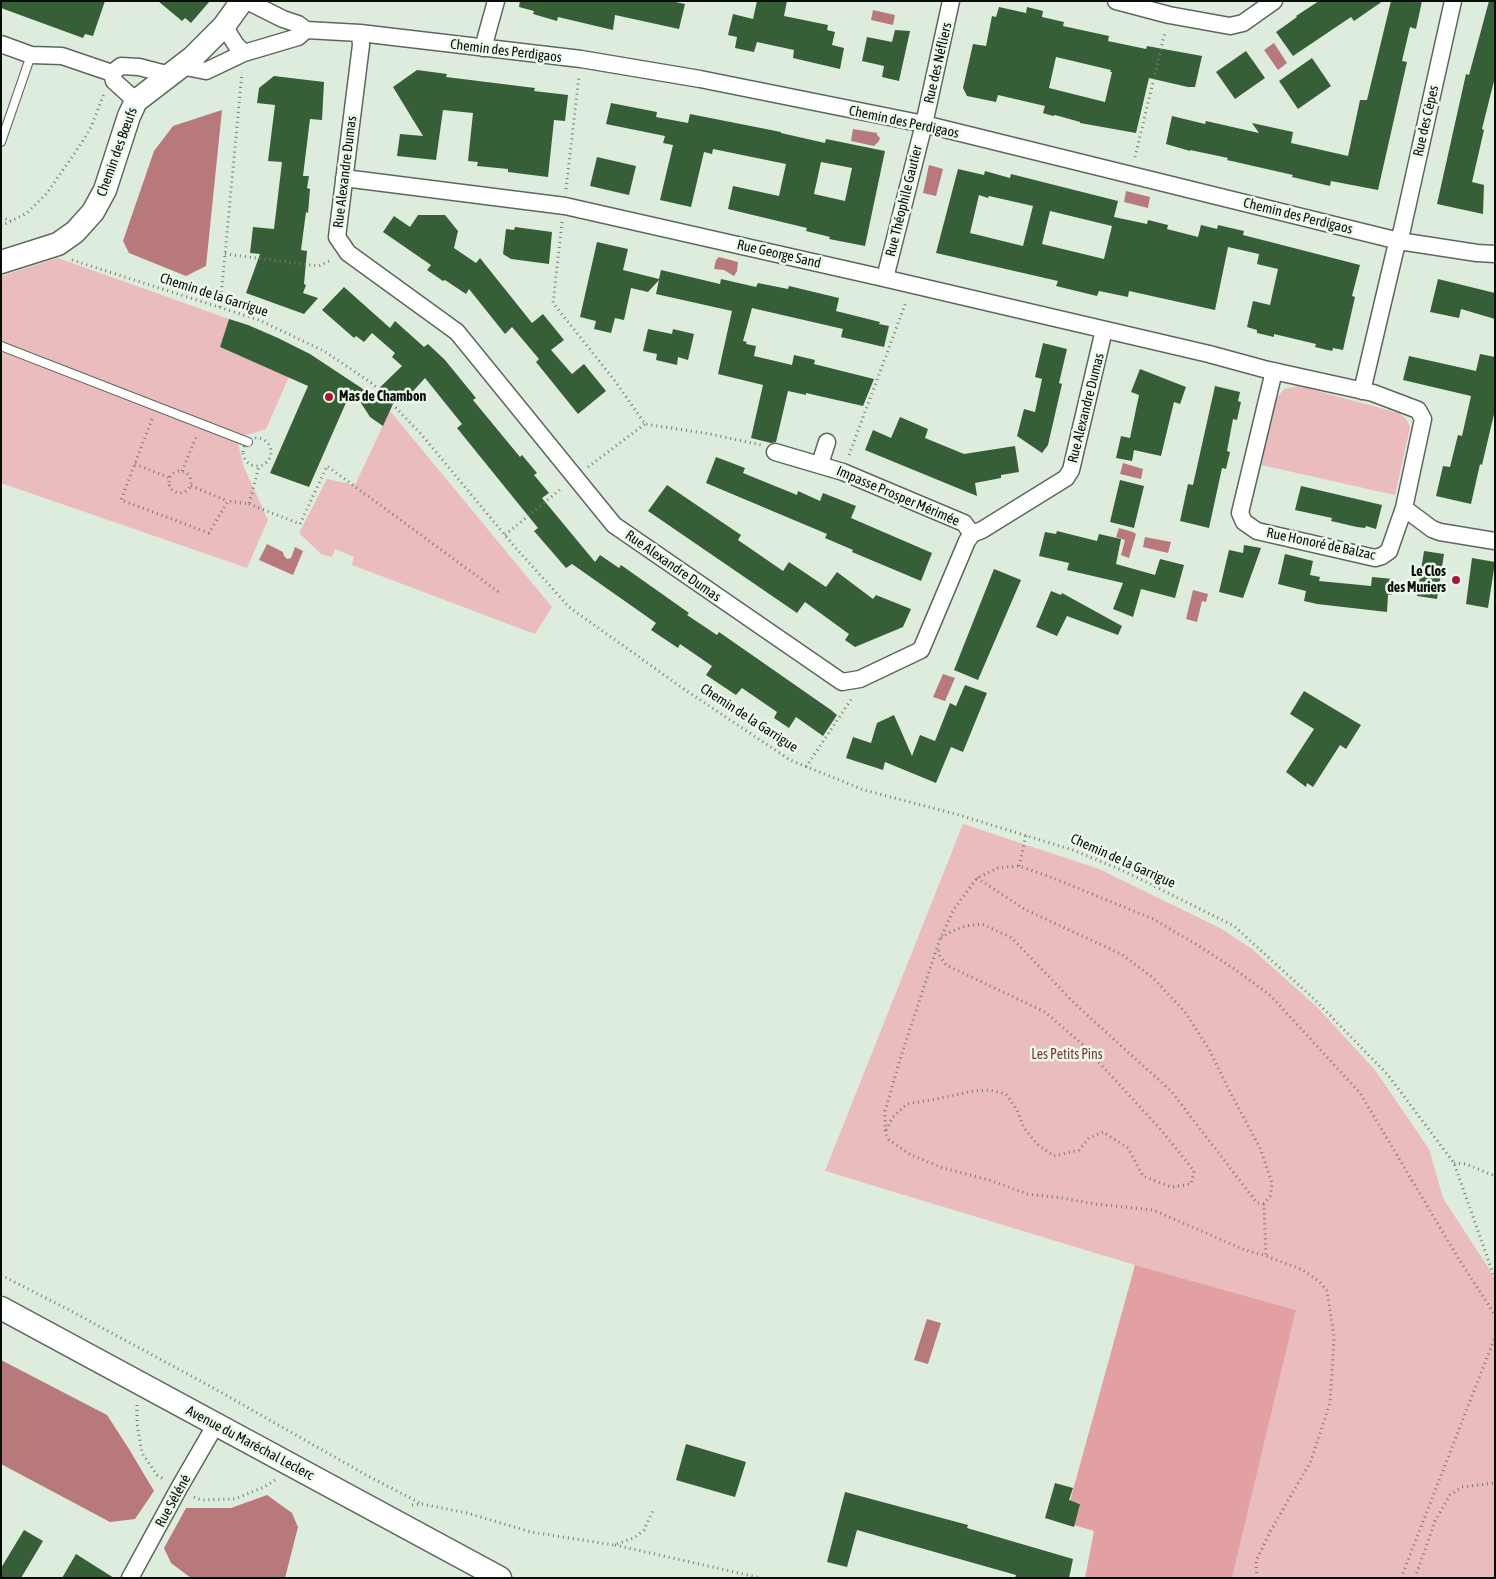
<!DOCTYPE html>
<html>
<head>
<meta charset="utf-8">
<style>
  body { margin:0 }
  #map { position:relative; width:1496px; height:1579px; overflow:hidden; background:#deecdd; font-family:"Asap Condensed",sans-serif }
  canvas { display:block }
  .frame { position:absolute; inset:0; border:2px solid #090e09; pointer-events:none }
</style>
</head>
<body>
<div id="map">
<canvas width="1496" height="1579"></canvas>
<div class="frame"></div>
</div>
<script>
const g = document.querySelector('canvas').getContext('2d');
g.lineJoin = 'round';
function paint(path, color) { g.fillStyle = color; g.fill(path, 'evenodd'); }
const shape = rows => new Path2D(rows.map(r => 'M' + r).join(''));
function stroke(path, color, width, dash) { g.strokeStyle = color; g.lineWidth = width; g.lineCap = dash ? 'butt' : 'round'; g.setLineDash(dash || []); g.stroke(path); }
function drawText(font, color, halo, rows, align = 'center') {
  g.font = font + ' "Asap Condensed",sans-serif'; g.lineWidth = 5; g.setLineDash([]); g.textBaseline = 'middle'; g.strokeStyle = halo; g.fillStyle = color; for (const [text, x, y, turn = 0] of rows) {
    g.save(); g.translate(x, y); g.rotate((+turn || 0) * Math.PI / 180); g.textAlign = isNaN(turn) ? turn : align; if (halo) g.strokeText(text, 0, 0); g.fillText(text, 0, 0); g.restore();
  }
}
paint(shape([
  [58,258,229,319,220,347,289,377,266,429,237,438,243,465,268,520,247,568,1,483,1,276],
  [1299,386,1399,413,1407,420,1410,428,1395,495,1261,465,1276,399,1284,389],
  [390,411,552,607,535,634,352,565,354,557,335,549,332,557,321,554,299,533,327,479,355,485],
  [963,824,1099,869,1220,928,1252,949,1318,1008,1375,1070,1429,1149,1443,1198,1495,1278,1495,1578,1232,1578,1296,1310,1135,1265,825,1171]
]), '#ebbcbd');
paint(shape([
  [1135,1265,1296,1310,1232,1578,1085,1578,1094,1531,1074,1525,1080,1503,1070,1501]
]), '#e2a0a2');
paint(shape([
  [873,10,895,15,893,25,871,20],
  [1274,43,1287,63,1278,70,1264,50],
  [222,110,206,266,186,276,129,253,123,241,154,151,173,126],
  [853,129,877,133,877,135,880,138,879,141,874,146,851,141],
  [929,165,943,169,936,196,923,193],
  [1126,191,1150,197,1148,208,1124,202],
  [719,257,738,262,737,271,734,276,724,270,714,269,716,260],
  [1123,463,1143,469,1141,479,1120,474],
  [1119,528,1133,532,1136,534,1129,558,1121,555,1125,540,1116,537],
  [1145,537,1171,542,1168,553,1143,547],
  [267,544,283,552,284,556,287,559,291,558,295,547,303,551,293,575,259,560],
  [1193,590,1208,594,1206,602,1202,601,1197,622,1186,619],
  [943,674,955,678,945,701,933,697],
  [927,1319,941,1323,928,1364,914,1360],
  [1,1360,107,1415,129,1449,154,1491,135,1519,110,1522,1,1464],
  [267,1495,292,1513,298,1527,285,1578,191,1578,171,1563,164,1548,186,1508,231,1508]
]), '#b8797c');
paint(shape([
  [1,1,105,1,93,36,85,34,83,38,1,8],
  [158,1,210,1,191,23,185,18,182,21],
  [520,1,671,1,685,4,679,29,615,15,613,30,558,17,557,21,533,14,534,11,519,7],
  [757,1,787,1,784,16,828,25,827,30,835,32,832,45,844,48,840,69,793,58,794,50,757,42,754,52,735,48,737,37,728,35,733,14,753,19],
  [1319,1,1383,1,1354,21,1351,17,1293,56,1276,32,1297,17,1296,16],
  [1391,1,1422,1,1416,29,1410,27,1402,61,1407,62,1378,190,1331,181,1330,186,1292,177,1293,175,1227,160,1228,158,1190,150,1190,151,1166,144,1172,116,1205,124,1206,121,1259,133,1252,123,1293,132,1291,143,1348,156,1360,100,1367,100],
  [1489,1,1495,1,1495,77,1482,129,1484,130,1472,182,1484,185,1483,214,1437,204,1466,74,1469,75],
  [999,7,1026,13,1027,7,1043,11,1042,17,1064,22,1063,26,1109,36,1108,41,1146,49,1147,46,1202,56,1195,87,1188,87,1149,78,1136,133,1080,123,1080,122,1055,115,1053,116,1043,113,1045,106,998,95,996,102,967,96,963,88,973,44,986,46,992,16,996,17],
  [1056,57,1111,70,1110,72,1112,72,1105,102,1049,88],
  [895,30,910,31,899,81,882,77,884,66,862,61,867,37,892,42],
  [1246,51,1265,78,1235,99,1216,72],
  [1312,58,1331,86,1298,109,1279,81],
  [417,70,447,74,446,77,535,88,534,91,568,95,565,121,554,120,548,177,508,172,508,169,477,166,478,162,468,161,473,113,443,110,436,160,397,156,400,134,423,136,393,87],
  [274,76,324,82,322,120,310,119,303,176,309,176,307,188,310,189,308,213,306,212,301,250,307,251,304,284,306,285,303,293,318,298,304,314,246,293,260,254,250,253,253,227,274,229,282,162,268,161,275,105,257,103,259,88],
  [611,103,657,112,656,117,688,123,690,114,781,132,781,133,825,143,826,139,885,151,865,246,829,239,830,237,806,231,807,228,728,209,733,186,779,196,786,164,713,149,712,154,704,152,691,207,660,200,673,145,663,143,665,136,606,124],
  [821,162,852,168,845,201,814,194],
  [597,157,636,166,629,195,590,186],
  [958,169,984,175,985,171,1010,178,1011,174,1118,201,1114,217,1147,224,1148,220,1168,225,1167,229,1198,237,1201,225,1217,229,1218,225,1244,231,1243,235,1360,265,1352,296,1355,297,1343,350,1333,348,1332,351,1315,347,1316,344,1274,334,1274,337,1257,333,1257,330,1247,327,1253,301,1270,305,1278,269,1257,264,1259,254,1228,247,1215,310,1129,291,1128,297,1099,291,1097,296,1056,286,1058,281,936,253],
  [979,195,988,198,989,196,1033,206,1023,246,970,233],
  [1050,211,1112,226,1104,259,1042,244],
  [418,215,445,215,458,231,454,248,476,263,480,258,532,323,543,314,564,340,551,350,572,374,584,364,606,391,578,414,536,362,539,359,512,327,505,334,469,289,466,294,445,280,443,281,427,270,431,265,383,232,394,216,410,227],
  [515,227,552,232,549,264,511,259,503,254,506,229,514,230],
  [597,242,628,249,623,270,659,279,661,270,720,284,721,279,756,287,758,283,788,289,789,286,839,298,836,311,880,322,879,324,889,326,884,347,841,337,843,329,752,308,743,341,747,342,746,344,756,346,754,356,792,365,794,355,815,360,814,364,874,379,863,406,806,393,806,395,788,391,776,442,771,443,751,438,763,385,718,374,732,311,656,294,659,280,648,292,631,288,624,320,615,318,611,333,594,329,596,321,580,317],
  [1438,279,1495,293,1495,319,1461,309,1459,318,1430,312],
  [344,287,390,328,395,321,424,347,428,344,445,360,476,398,473,400,520,457,522,455,537,473,534,475,549,493,542,498,595,562,600,555,619,568,621,565,689,613,687,615,717,635,719,632,831,710,837,715,823,736,796,717,789,728,774,718,777,712,742,688,736,695,706,675,712,666,680,644,678,648,651,630,656,623,572,564,566,568,534,531,538,528,457,428,462,424,425,378,405,400,398,393,383,426,370,417,352,389,309,487,270,473,308,386,220,347,229,319,248,325,278,338,310,354,372,395,402,366,392,357,395,353,372,333,364,342,356,336,354,338,322,310],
  [648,329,672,334,673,329,694,334,688,360,678,357,677,365,656,360,657,354,643,351],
  [1043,343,1067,349,1059,383,1062,384,1048,445,1042,453,1017,436,1024,409,1035,412,1042,379,1035,377],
  [1480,354,1495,357,1495,410,1482,465,1480,464,1471,504,1436,496,1443,466,1450,467,1458,435,1462,436,1471,396,1403,380,1409,356,1476,371],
  [1140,369,1186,387,1180,404,1174,402,1161,456,1134,450,1132,461,1116,458,1121,436,1130,438,1139,395,1131,392],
  [1215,386,1240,392,1238,401,1241,402,1237,420,1233,419,1227,451,1230,452,1226,469,1222,468,1209,528,1180,521,1188,484,1193,485],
  [900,417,928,429,925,438,964,454,1015,446,1019,472,1001,475,1001,478,975,483,977,496,865,450,873,430,891,438],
  [716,457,745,468,743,473,797,495,798,491,820,501,823,493,856,506,851,518,932,553,921,581,852,552,853,550,825,538,827,534,706,483],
  [1120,480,1144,486,1134,528,1110,522],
  [667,485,741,535,738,540,783,571,789,562,826,587,837,572,873,599,876,595,911,609,903,627,855,647,845,640,849,634,805,602,797,613,648,511],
  [1301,486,1382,505,1376,529,1366,526,1365,528,1357,527,1331,521,1332,518,1295,510],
  [1057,531,1097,541,1099,534,1121,539,1116,564,1155,575,1160,559,1184,565,1175,598,1141,589,1133,617,1113,609,1123,583,1067,570,1069,563,1039,556,1045,532,1056,534],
  [1244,545,1261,548,1243,598,1219,592,1229,550,1243,553],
  [1424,551,1444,554,1437,599,1417,596],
  [1285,554,1313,561,1310,575,1320,577,1319,581,1371,586,1372,577,1393,579,1392,595,1388,595,1387,612,1317,604,1304,601,1306,591,1278,584],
  [1472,558,1495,562,1488,608,1466,604],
  [994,569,1021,580,978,680,954,670],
  [1051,591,1061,595,1062,593,1122,626,1118,635,1067,616,1057,636,1036,627],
  [965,685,987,693,963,752,951,747,936,783,885,762,883,770,846,758,853,737,871,743,877,723,894,715,912,756,920,735,935,741,950,703,956,706],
  [1304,691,1361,725,1346,749,1340,745,1313,787,1307,783,1306,787,1286,772,1314,729,1290,714],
  [686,1444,746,1462,735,1497,676,1480],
  [1055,1483,1073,1488,1069,1500,1080,1504,1074,1527,1045,1518],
  [845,1492,968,1525,967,1528,1073,1559,1069,1578,1015,1578,1016,1575,857,1530,847,1567,827,1562],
  [24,1530,43,1541,21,1578,1,1578,1,1568],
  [76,1554,114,1578,62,1578]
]), '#365f37');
const lane = shape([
  [1,142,31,55],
  [1,346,248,442]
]);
const street = shape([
  [247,1,283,19,298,24,306,30,360,33,581,59,700,79,924,124,1399,241,1477,253,1495,254],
  [1116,1,1169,15,1230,26,1243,23,1274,1],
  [224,26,236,45,244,53],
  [360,33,361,45,337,237,348,253,457,332,614,525,842,682,860,679,921,650,967,541,972,534,982,530,1066,478,1071,470,1104,330],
  [1,44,31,55,62,56,112,73],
  [483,48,496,1],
  [181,66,206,71,244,53,298,37,306,30],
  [112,73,121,66,139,67,170,75],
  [112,73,114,81,136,101],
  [344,178,565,206,879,277,1209,354,1264,369,1373,393,1418,410,1423,419,1404,508,1389,551,1382,556,1375,558,1257,531,1244,522,1240,513,1274,371],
  [885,278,924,124,951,1],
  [1362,391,1395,251,1402,230,1453,1],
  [775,452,843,472,964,523,972,534],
  [820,464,827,442],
  [1404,508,1432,529,1440,532,1495,541],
  [130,1578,179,1488,216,1424]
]);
const secondary = shape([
  [1,262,58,244,75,232,93,212,105,190,129,116,136,101,192,58,224,26,242,1],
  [1,1308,500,1578]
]);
stroke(lane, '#5c685b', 10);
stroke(street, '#5c685b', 19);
stroke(secondary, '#5c685b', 25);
stroke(shape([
  [1135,157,1165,32],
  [566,189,579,76],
  [1,217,11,221],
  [562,222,553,303,615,381,645,424,710,434,761,445],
  [1,226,27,213,47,193,81,144,91,127,104,94],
  [225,254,319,266,331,260],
  [72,260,259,320,324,351,373,384,421,434,514,546,569,607,681,687,790,760,864,790,959,815,1073,850,1126,872,1234,926,1313,998,1388,1075,1454,1163,1495,1279],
  [220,307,242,73],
  [152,419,121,500,209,533,228,501,249,504,259,466],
  '243 452a14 14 0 1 1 28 0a14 14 0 1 1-28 0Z',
  [849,455,906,302],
  [135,464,170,478],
  [588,467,645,424],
  '169 482a11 11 0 1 1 22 0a11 11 0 1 1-22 0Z',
  [182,471,197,435],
  [191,486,228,501],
  [249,504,300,524,327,466,500,593],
  [505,535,562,488],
  [806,767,852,698],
  [1019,866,1026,835],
  [977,878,1024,909,1121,954,1153,978,1185,1012,1209,1049,1229,1090,1260,1148,1272,1183,1270,1196,1264,1204,1266,1256],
  [941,938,952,931,966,926,982,924,1012,938,1075,1004,1171,1091,1257,1203,1264,1204],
  [886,1130,893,1117,907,1104,937,1099,973,1091,989,1090,1006,1094,1017,1110,1024,1128,1037,1144,1054,1156,1079,1150,1089,1138,1103,1132,1128,1148,1143,1176,1171,1187,1191,1184,1194,1171,1162,1131,1082,1044,1045,1012,946,965,940,956,938,947],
  [1454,1163,1466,1164,1495,1176],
  [1,1275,71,1311,208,1385,368,1476,422,1504],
  [137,1405,137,1424,142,1453,157,1475,165,1480],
  [194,1497,201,1500,235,1499,264,1487,275,1480],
  [412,1505,422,1504,467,1513,531,1532,614,1545,634,1538,644,1530,653,1510],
  [615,1545,761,1578],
  [1257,1578,1256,1561,1271,1530,1311,1461,1330,1403,1334,1337,1327,1291,1320,1282,1303,1270,1266,1256,1245,1250,1153,1210,1095,1204,1062,1198,1027,1194,989,1180,943,1168,911,1155,889,1140,885,1133,885,1111,901,1056,940,939,954,909,977,878,998,868,1019,866,1048,876,1153,919,1199,946,1236,970,1271,996,1360,1093,1460,1261,1495,1315],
  [1401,1578,1495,1337],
  [1415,1578,1435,1521,1450,1495,1462,1487,1495,1483]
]), '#737c72', 3, [1, 4]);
stroke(lane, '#fff', 8);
stroke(street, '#fff', 16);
stroke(secondary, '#fff', 22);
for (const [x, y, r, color] of [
  [329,397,5,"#ab1537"],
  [1456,580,5,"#ab1537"]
]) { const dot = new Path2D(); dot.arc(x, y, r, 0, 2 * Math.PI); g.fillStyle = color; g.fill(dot); stroke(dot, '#ebf9ea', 2); }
drawText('14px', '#090e09', '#ebf9ea', [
  ["Chemin des Perdigaos",506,51,7],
  ["Rue des Néfliers",938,63,-77],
  ["Rue des Cèpes",1426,121,-77],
  ["Chemin des Perdigaos",904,122,12],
  ["Chemin des Bœufs",117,152,-70],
  ["Rue Alexandre Dumas",345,172,-83],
  ["Rue Théophile Gautier",904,201,-76],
  ["Chemin des Perdigaos",1298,216,14],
  ["Rue George Sand",779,254,13],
  ["Chemin de la Garrigue",214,295,18],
  ["Rue Alexandre Dumas",1086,408,-76],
  ["Impasse Prosper Mérimée",898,496,23],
  ["Rue Honoré de Balzac",1321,544,12],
  ["Rue Alexandre Dumas",673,566,35],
  ["Chemin de la Garrigue",749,718,33],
  ["Chemin de la Garrigue",1123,861,24],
  ["Avenue du Maréchal Leclerc",250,1443,28],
  ["Rue Séléné",173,1501,-61]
]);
drawText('bold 14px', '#090e09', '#ebf9ea', [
  ["Mas de Chambon",339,397],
  ["Le Clos",1446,572,"right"],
  ["des Muriers",1446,588,"right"]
], 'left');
drawText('14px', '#82333b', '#ebf9ea', [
  ["Les Petits Pins",1067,1055]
]);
</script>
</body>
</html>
